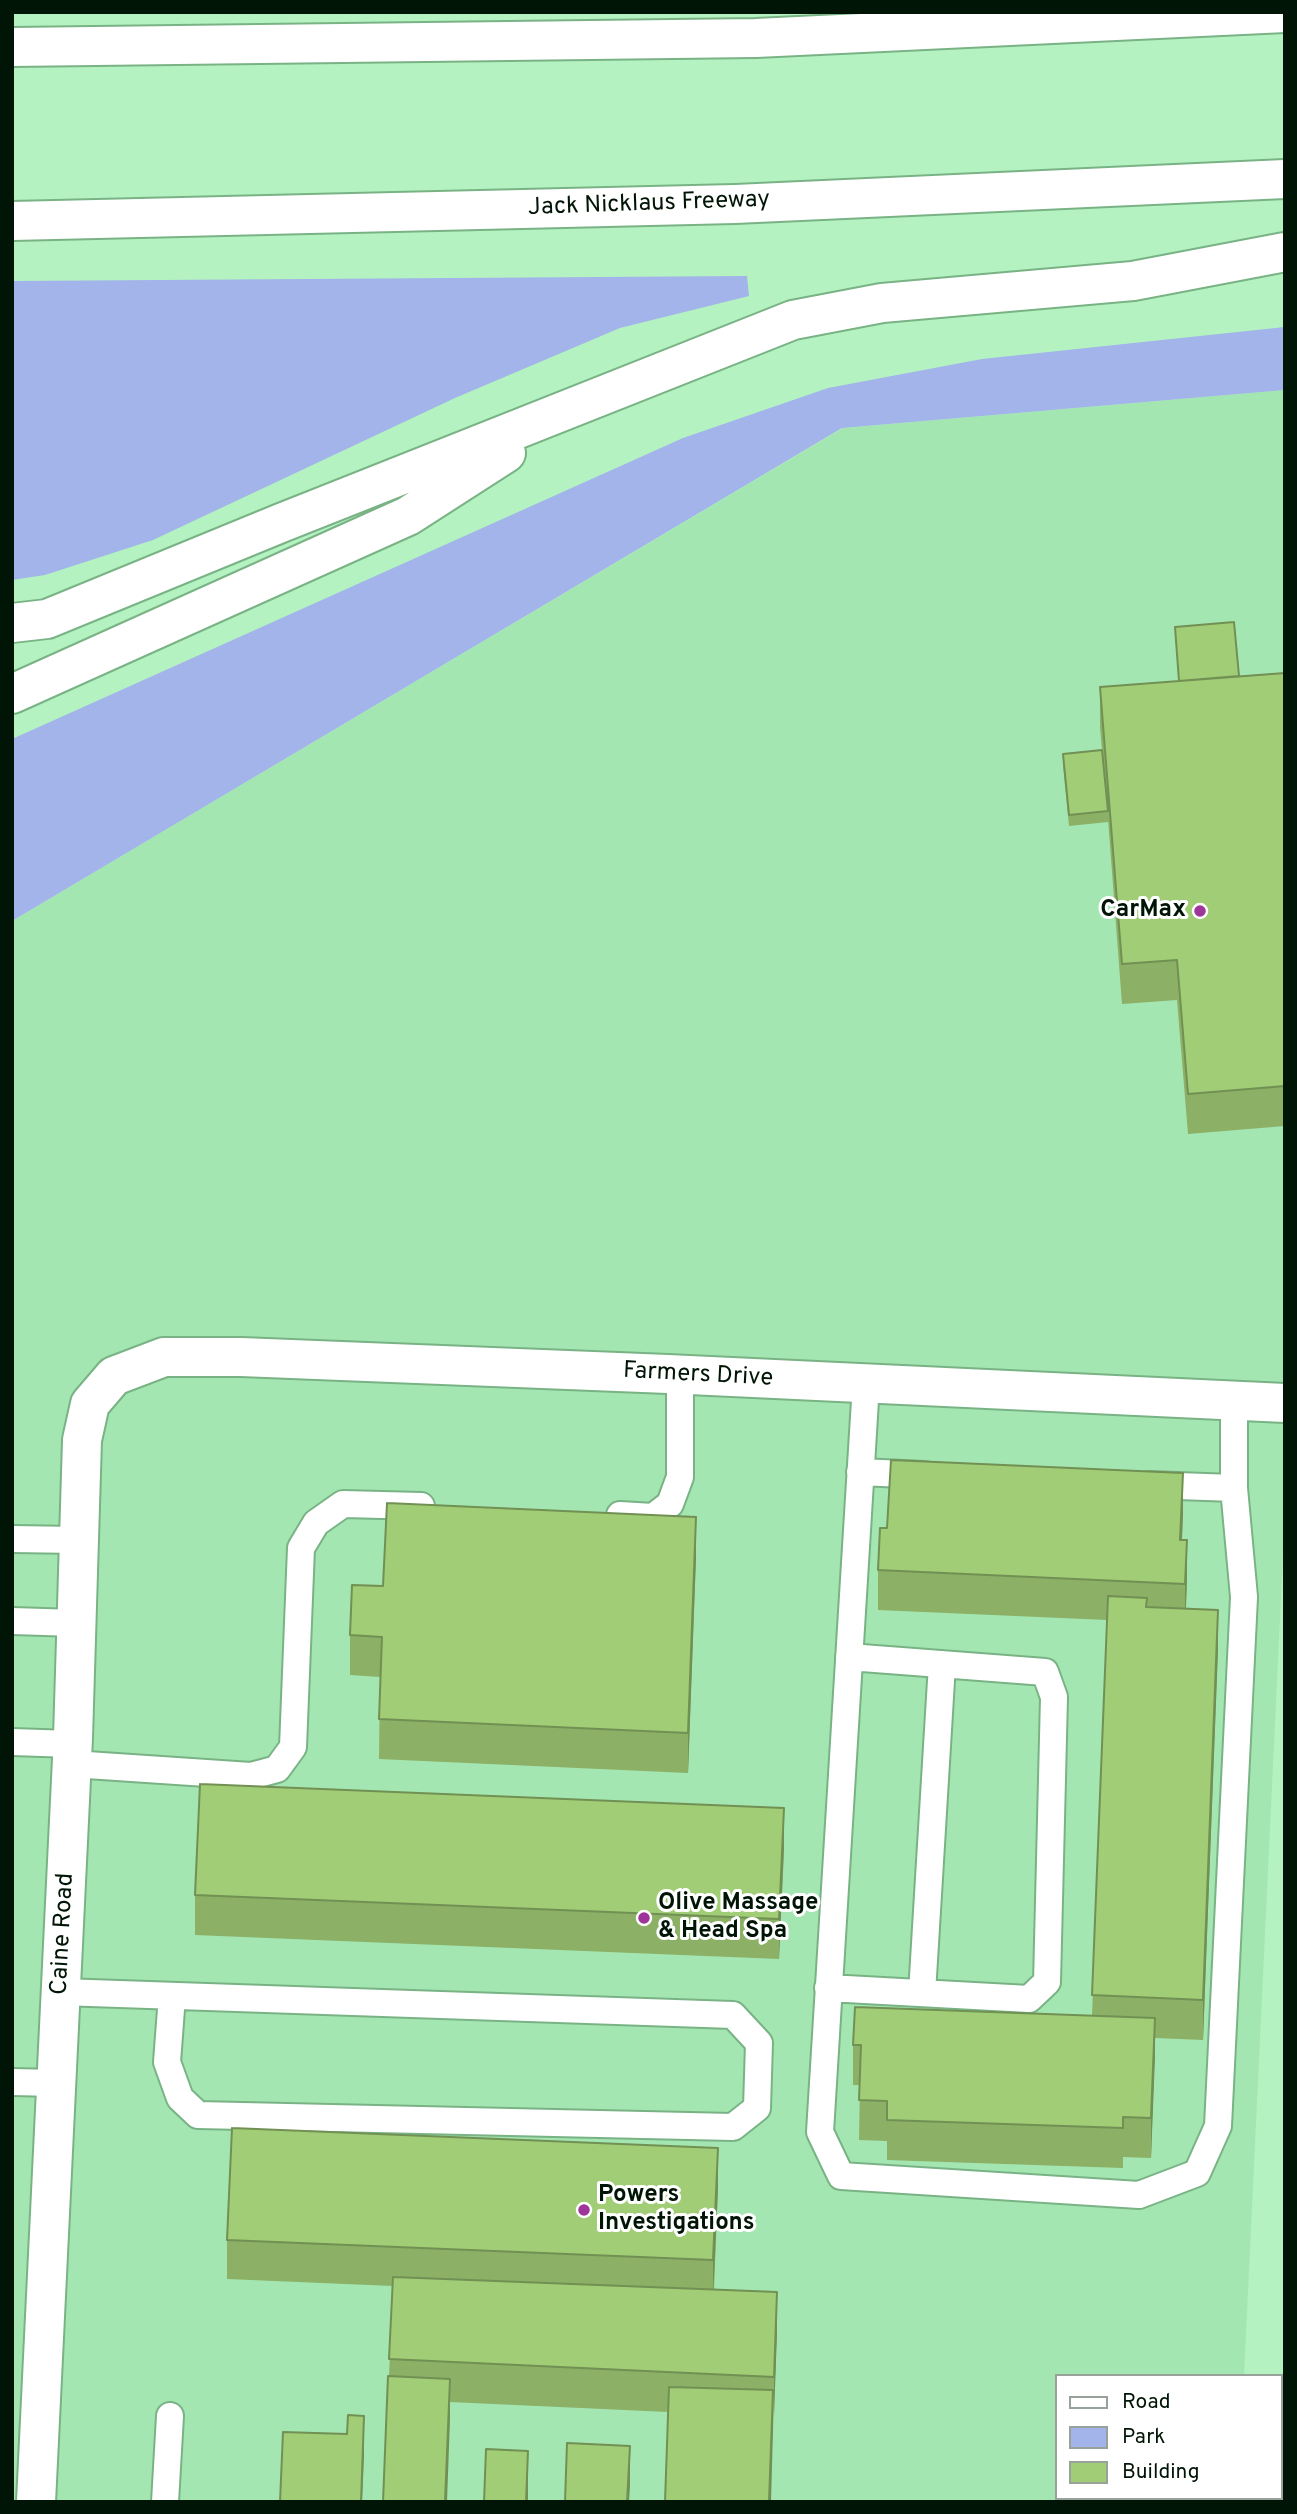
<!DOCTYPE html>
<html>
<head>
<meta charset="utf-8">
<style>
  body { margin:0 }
  #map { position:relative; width:1297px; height:2514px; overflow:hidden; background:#b5f2c1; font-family:Overpass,sans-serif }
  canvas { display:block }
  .frame { position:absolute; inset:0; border:14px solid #011506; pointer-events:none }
  .legend { position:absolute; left:1055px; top:2374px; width:228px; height:126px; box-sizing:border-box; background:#fff; border:2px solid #99a19b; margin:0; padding:9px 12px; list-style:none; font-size:21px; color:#011506 }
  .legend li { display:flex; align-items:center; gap:14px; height:35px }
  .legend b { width:35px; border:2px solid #99a19b }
</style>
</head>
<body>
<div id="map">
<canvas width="1297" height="2514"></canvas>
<div class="frame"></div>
<ul class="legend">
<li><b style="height:9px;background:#fff"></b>Road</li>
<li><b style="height:19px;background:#a2b4ea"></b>Park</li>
<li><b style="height:19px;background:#a2cd77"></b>Building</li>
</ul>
</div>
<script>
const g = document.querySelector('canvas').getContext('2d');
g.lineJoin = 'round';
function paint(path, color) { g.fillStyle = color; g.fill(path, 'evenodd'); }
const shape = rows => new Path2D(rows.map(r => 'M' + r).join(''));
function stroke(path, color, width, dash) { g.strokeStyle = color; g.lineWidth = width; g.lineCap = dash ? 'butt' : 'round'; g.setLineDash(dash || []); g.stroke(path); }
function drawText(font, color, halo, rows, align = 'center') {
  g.font = font + ' Overpass,sans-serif'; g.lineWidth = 6; g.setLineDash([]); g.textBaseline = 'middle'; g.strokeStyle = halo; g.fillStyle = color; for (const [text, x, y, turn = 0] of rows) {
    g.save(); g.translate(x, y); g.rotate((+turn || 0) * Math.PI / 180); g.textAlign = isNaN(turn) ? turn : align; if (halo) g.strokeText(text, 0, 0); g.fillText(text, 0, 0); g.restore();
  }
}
paint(shape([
  [1285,390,1285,1513,1244,2376,1057,2376,1057,2498,1238,2498,1238,2502,12,2502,12,921,843,428]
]), '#a4e6b2');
paint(shape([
  [747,276,749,296,620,328,455,398,153,540,45,575,12,580,12,281],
  [1285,327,1285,390,842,428,12,921,12,739,683,438,828,388,982,359]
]), '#a2b4ea');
const lane = shape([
  [866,1384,820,2132,841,2176,1139,2195,1197,2173,1218,2126,1244,1597,1234,1488,1234,1401],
  [860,1472,925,1475],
  [1149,1485,1234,1488],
  [620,1515,653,1517,670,1504,680,1477,680,1375],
  [12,1539,79,1540],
  [12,1621,76,1623],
  [12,1742,72,1744],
  [72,1764,251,1776,277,1769,293,1747,301,1548,316,1523,343,1504,421,1506],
  [828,1988,1029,1999,1047,1982,1054,1697,1045,1672,849,1657],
  [61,1992,733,2015,759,2043,757,2108,733,2127,198,2115,180,2098,167,2062,172,1996],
  [922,1993,942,1664],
  [12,2082,56,2083],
  [165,2502,170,2416]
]);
const street = shape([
  [36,2502,73,1738,82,1440,90,1404,114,1376,164,1357,241,1357,668,1374,1285,1403]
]);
const highway = shape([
  [12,47,756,38,1285,13],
  [12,221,735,204,1285,179],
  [12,623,47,619,281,523,793,320,882,303,1133,281,1285,252],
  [12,694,408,516,506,453]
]);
stroke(lane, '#79b385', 30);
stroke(street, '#79b385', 42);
stroke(highway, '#79b385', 42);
stroke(lane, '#fff', 26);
stroke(street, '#fff', 38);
stroke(highway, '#fff', 38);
paint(shape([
  [1175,627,1239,676,1285,673,1285,1126,1188,1134,1177,1000,1122,1004,1108,819,1108,822,1069,826,1063,765,1063,754,1102,750,1100,727,1100,687,1179,681],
  [1183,1513,1182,1540,1187,1580,1186,1608,1218,1649,1203,2040,1155,2038,1151,2158,1123,2157,1123,2168,887,2160,887,2141,859,2140,860,2085,853,2085,853,2045,1092,2016,1107,1620,878,1610,878,1570,887,1528],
  [696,1557,688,1773,379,1759,380,1677,350,1675,350,1635,383,1586],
  [784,1848,779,1959,195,1935,195,1895],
  [718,2188,714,2290,777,2332,773,2430,668,2412,450,2402,450,2419,389,2376,393,2286,227,2279,227,2240]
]), '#8bb066');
paint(shape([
  [1183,1473,1183,1513,1180,1580,1180,1540],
  [696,1517,696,1557,688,1773,688,1733],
  [1187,1540,1187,1580,1185,1624,1185,1584],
  [1218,1610,1218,1649,1203,2040,1203,2000],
  [784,1808,784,1848,779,1959,779,1919],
  [1155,2018,1155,2058,1151,2158,1151,2118],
  [718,2148,718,2188,713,2300,713,2260],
  [777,2292,777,2332,774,2417,774,2377],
  [450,2379,450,2419,447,2502,445,2502],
  [773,2390,773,2430,771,2502,769,2502],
  [364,2416,364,2456,362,2502,361,2502],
  [630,2446,630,2486,629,2502,627,2502],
  [528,2451,528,2502,526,2502]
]), '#719053');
const building = shape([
  [1234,622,1239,676,1179,681,1175,627,1234,622],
  [1285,673,1285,1086,1188,1094,1177,960,1122,964,1100,687,1285,673],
  [1102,750,1108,811,1069,815,1063,754,1102,750],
  [891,1460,1183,1473,1180,1540,1187,1540,1185,1584,878,1570,880,1528,887,1528,891,1460],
  [387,1503,696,1517,688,1733,379,1719,382,1637,350,1635,352,1585,383,1586,387,1503],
  [1108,1596,1147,1598,1146,1607,1218,1610,1203,2000,1092,1995,1108,1596],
  [200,1784,784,1808,779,1919,195,1895,200,1784],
  [855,2007,1155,2018,1151,2118,1123,2117,1123,2128,887,2120,887,2101,859,2100,861,2045,853,2045,855,2007],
  [232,2128,718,2148,713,2260,227,2240,232,2128],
  [393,2277,777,2292,774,2377,389,2359,393,2277],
  [388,2376,450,2379,445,2502,383,2502,388,2376],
  [669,2387,773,2390,769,2502,665,2502,669,2387],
  [348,2415,364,2416,361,2502,280,2502,283,2432,347,2434,348,2415],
  [567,2443,630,2446,627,2502,565,2502,567,2443],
  [486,2449,528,2451,526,2502,484,2502,486,2449]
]);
paint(building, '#a2cd77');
stroke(building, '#719053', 2);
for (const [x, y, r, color] of [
  [1200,911,7,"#9e3598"],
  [644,1918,7,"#9e3598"],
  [584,2210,7,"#9e3598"]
]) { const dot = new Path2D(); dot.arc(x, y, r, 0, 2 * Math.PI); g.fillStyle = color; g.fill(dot); stroke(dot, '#fff', 2.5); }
drawText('24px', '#011506', '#fff', [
  ["Jack Nicklaus Freeway",649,205,-2],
  ["Farmers Drive",698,1376,3],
  ["Caine Road",64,1934,-87]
]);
drawText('bold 24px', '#011506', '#fff', [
  ["CarMax",1186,911,"right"],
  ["Olive Massage",658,1904],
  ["& Head Spa",658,1932],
  ["Powers",598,2196],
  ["Investigations",598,2224]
], 'left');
</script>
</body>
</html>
